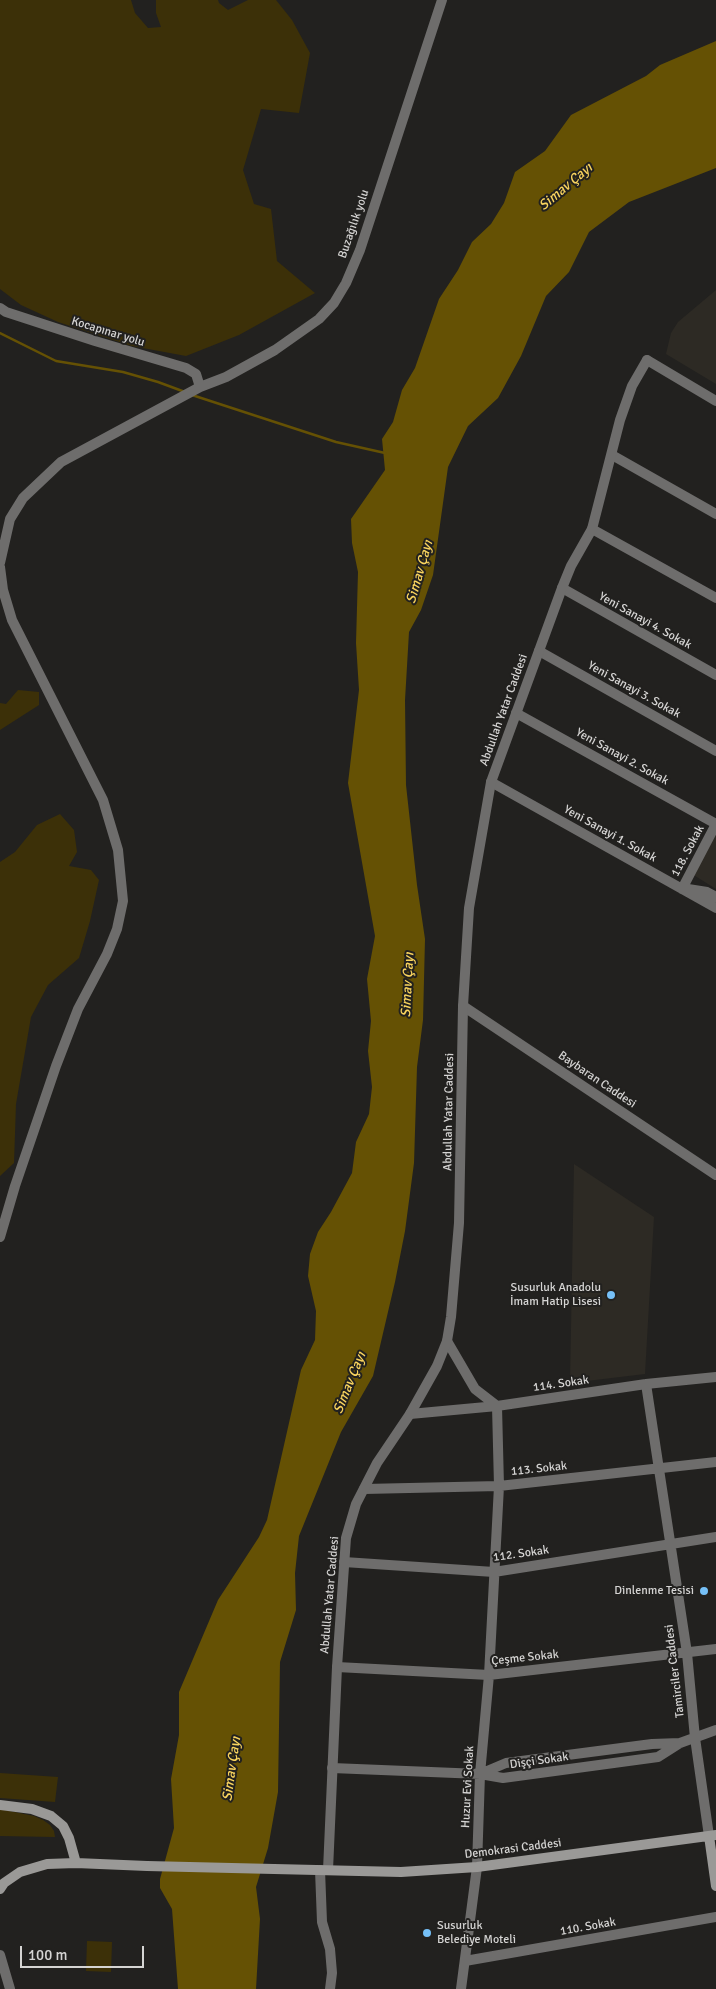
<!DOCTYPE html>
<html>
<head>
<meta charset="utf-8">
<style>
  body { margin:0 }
  #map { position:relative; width:716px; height:1989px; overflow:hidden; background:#22211f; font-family:Signika,sans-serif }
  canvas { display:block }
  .scale { position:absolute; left:20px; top:1946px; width:124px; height:22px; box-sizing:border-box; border:2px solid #d5d4d3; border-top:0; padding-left:6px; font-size:15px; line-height:18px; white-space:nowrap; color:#d5d4d3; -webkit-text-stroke:4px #22211f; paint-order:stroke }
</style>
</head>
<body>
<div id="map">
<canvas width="716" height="1989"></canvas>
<div class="scale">100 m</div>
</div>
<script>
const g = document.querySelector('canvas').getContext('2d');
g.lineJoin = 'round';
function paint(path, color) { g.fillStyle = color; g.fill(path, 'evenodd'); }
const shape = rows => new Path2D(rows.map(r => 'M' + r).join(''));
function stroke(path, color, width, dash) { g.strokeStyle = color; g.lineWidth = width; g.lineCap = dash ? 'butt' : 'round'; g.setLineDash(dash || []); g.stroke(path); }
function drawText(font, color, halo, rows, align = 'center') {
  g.font = font + ' Signika,sans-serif'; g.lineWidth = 4; g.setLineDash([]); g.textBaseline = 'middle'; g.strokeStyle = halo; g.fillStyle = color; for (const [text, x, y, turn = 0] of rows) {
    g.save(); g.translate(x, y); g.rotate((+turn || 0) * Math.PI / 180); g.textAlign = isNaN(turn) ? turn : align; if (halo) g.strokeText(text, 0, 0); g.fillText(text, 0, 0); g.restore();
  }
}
paint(shape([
  [716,290,716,384,666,354,671,333,678,322],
  [716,831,716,889,692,874],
  [574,1164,654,1217,645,1374,570,1383]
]), '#2d2a24');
paint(shape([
  [0,0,131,0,135,13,148,28,161,27,156,13,156,0,218,0,219,3,228,10,248,0,276,0,292,20,310,53,299,113,261,109,243,170,254,204,271,209,277,261,315,293,239,335,186,356,132,346,58,322,21,305,0,289],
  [18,690,39,692,39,705,0,730,0,703,6,704],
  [60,814,74,830,77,852,69,866,91,870,99,880,90,921,79,958,48,985,31,1017,16,1104,14,1163,0,1176,0,862,15,852,37,825],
  [0,1773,58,1777,55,1802,0,1798],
  [0,1809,34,1816,43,1820,50,1825,54,1831,55,1837,0,1836],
  [87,1941,112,1942,111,1972,86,1971]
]), '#3c3008');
paint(shape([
  [716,41,716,168,629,202,589,232,569,272,546,296,521,356,498,398,468,426,448,467,433,575,421,610,409,632,405,700,406,785,417,885,425,939,423,1020,417,1067,414,1163,405,1231,395,1282,373,1376,341,1432,299,1536,295,1573,296,1610,280,1662,278,1792,268,1848,256,1887,260,1919,256,1989,178,1989,172,1909,160,1888,160,1879,174,1828,171,1779,179,1735,179,1692,218,1600,259,1537,267,1520,301,1370,315,1340,316,1311,308,1276,310,1254,318,1232,331,1212,352,1173,356,1142,369,1114,372,1087,368,1051,371,1021,367,979,375,936,348,783,359,690,356,643,358,572,352,543,351,519,385,470,382,439,393,422,402,390,415,368,439,299,458,270,472,242,491,224,504,203,515,172,545,151,571,115,646,76,660,65]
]), '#655104');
stroke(shape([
  [0,333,56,361,123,372,158,382,185,392],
  [192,395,336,442,385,453]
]), '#655104', 2.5);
stroke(shape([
  [647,360,716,401],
  [612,455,716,514],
  [592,529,716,598],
  [562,588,716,675],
  [539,651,716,751],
  [516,713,716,824],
  [491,782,716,908],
  [682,889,716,824],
  [688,889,707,892,716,897],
  [463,1006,716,1175],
  [447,1341,475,1389,497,1406,499,1486,489,1675,480,1774,477,1867,461,1989],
  [646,1384,687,1653,695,1738,709,1836],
  [410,1414,497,1406,646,1384,716,1377],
  [364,1489,499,1486,716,1462],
  [344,1562,494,1572,716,1537],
  [337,1667,489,1675,716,1649],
  [680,1743,652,1744,506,1763,480,1774,503,1778,658,1757,680,1743,716,1730],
  [332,1768,480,1774],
  [0,1955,10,1989],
  [465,1961,716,1917]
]), '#6e6d6c', 10);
stroke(shape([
  [0,308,6,312,95,341,186,368,196,374,200,387],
  [0,563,10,519,23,498,61,462,200,387,226,377,275,350,319,319,334,303,346,283,360,250,442,0],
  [0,567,3,590,12,620,103,800,118,850,123,901,117,929,107,954,78,1009,56,1066,15,1186,0,1237],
  [320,1870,322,1922,330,1949,332,1973,330,1989],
  [328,1870,337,1667,346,1538,356,1504,377,1463,410,1414,437,1366,447,1341,451,1317,459,1223,463,1006,469,908,491,782,562,588,571,566,592,529,620,420,632,386,647,360]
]), '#6e6d6c', 10);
stroke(shape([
  [0,1805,32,1809,51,1816,63,1826,69,1838,76,1863],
  [709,1836,716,1886],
  [0,1889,4,1883,20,1872,47,1864,76,1863,147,1866,401,1872,477,1867,716,1835]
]), '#9a9997', 10);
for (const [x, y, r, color] of [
  [611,1295,5,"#76c0f7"],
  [704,1591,5,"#76c0f7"],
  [427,1933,5,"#76c0f7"]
]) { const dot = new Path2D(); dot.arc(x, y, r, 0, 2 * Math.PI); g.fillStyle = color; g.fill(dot); stroke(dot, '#22211f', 2); }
drawText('12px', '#d5d4d3', '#22211f', [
  ["Buzağılık yolu",354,224,-71],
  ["Kocapınar yolu",108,332,17],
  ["Yeni Sanayi 4. Sokak",645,621,29],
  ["Yeni Sanayi 3. Sokak",634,690,29],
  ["Abdullah Yatar Caddesi",504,710,-70],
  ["Yeni Sanayi 2. Sokak",622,757,29],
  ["Yeni Sanayi 1. Sokak",610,834,29],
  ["118. Sokak",688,851,-62],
  ["Baybaran Caddesi",597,1080,34],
  ["Abdullah Yatar Caddesi",449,1112,-89],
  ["114. Sokak",561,1384,-8],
  ["113. Sokak",539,1469,-6],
  ["112. Sokak",521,1554,-8],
  ["Abdullah Yatar Caddesi",330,1595,-85],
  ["Çeşme Sokak",525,1658,-6],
  ["Tamirciler Caddesi",675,1671,-97],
  ["Dişçi Sokak",539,1761,-8],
  ["Huzur Evi Sokak",468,1787,-87],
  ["Demokrasi Caddesi",513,1849,-7],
  ["110. Sokak",588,1927,-10]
]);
drawText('12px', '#d5d4d3', '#22211f', [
  ["Susurluk Anadolu",601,1288],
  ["İmam Hatip Lisesi",601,1302],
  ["Dinlenme Tesisi",694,1591],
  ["Susurluk",437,1926,"left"],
  ["Belediye Moteli",437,1940,"left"]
], 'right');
drawText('italic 14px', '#f9d45e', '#22211f', [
  ["Simav Çayı",566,187,-40],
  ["Simav Çayı",420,572,-74],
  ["Simav Çayı",408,985,-87],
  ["Simav Çayı",350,1383,-68],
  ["Simav Çayı",232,1769,-82]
]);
</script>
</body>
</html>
